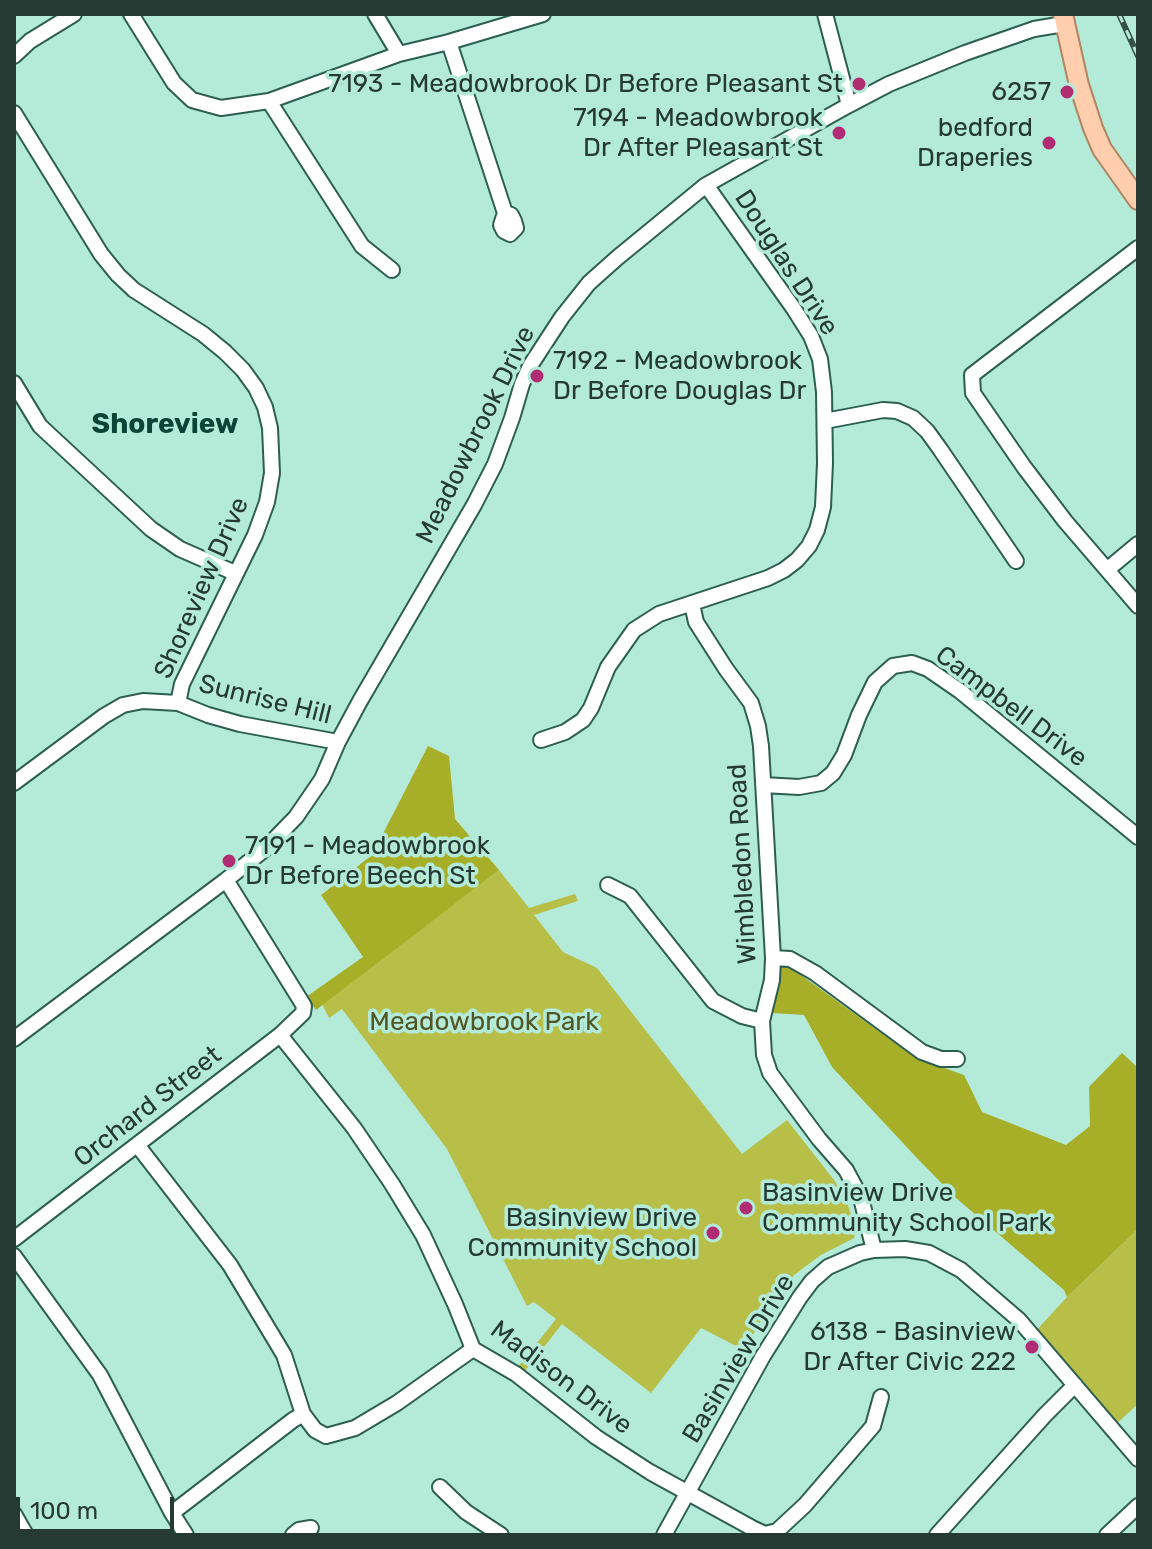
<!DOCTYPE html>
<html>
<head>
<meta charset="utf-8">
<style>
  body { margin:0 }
  #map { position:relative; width:1152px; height:1549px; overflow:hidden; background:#b4ead8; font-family:Rubik,sans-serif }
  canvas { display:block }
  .frame { position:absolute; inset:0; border:16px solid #243a33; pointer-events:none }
  .scale { position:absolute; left:16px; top:1497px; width:158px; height:36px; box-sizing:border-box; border:4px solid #243a33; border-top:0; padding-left:10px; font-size:24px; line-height:28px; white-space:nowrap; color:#243a33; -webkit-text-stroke:6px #b4ead8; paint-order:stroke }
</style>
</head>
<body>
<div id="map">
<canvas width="1152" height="1549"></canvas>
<div class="frame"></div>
<div class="scale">100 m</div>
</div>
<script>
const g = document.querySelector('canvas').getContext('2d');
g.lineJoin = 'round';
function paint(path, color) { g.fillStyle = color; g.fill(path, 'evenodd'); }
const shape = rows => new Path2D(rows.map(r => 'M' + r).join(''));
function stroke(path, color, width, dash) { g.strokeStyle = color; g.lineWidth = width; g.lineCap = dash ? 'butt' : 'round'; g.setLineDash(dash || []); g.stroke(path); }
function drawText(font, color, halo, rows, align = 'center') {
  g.font = font + ' Rubik,sans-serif'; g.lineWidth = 7; g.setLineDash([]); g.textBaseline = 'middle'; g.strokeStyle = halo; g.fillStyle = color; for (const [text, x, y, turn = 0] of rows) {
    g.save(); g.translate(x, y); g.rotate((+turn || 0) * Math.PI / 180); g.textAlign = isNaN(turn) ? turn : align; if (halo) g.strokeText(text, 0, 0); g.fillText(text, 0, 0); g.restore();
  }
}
paint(shape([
  [499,870,529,908,575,894,578,901,534,915,563,952,597,968,742,1154,787,1120,834,1180,847,1202,851,1214,855,1233,854,1238,821,1255,794,1275,770,1306,744,1350,701,1328,651,1393,562,1324,525,1371,518,1367,556,1319,534,1302,527,1306,447,1149,342,1009,329,1018,322,1004],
  [1138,1229,1138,1404,1114,1426,1033,1334,1067,1297]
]), '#b8bf48');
paint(shape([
  [428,746,449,756,455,819,499,870,316,1010,306,997,363,957,321,895,372,855],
  [780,960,916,1058,964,1075,982,1112,1066,1145,1090,1126,1089,1087,1122,1053,1138,1068,1138,1229,1067,1297,1064,1290,956,1198,916,1157,832,1067,804,1015,772,1013]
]), '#a7ae28');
const minor = shape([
  [131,14,174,83,192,100,221,108,269,101,399,54,449,42,543,14],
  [375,14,399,54],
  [825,14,849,105],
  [449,42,505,213,511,215,514,221,516,228,510,234,504,231,501,225,505,213],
  [14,56,30,41,74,14],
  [269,101,362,246,392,270],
  [14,113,101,254,118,275,134,290,203,334,225,352,243,370,256,388,265,407,270,428,272,473,267,502,255,535,182,684,178,703],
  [1138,248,972,375,973,393,1024,467,1065,521,1138,606],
  [14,383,40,426,151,529,180,549,235,573],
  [825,421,883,410,897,411,913,418,927,431,940,449,1016,561],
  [1108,569,1138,544],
  [692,604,696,622,726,669,751,703,758,726,761,746,773,958,772,980,762,1021,764,1055,770,1073,819,1139,846,1170,861,1198,874,1250],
  [541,740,565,732,583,720,591,708,608,667,634,630,659,614,768,578,784,570,797,560,809,546,817,530,823,507,825,463,824,392,820,359,811,336,794,309,706,185],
  [14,783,104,716,123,705,143,701,178,703,208,715,240,724,338,742],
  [763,785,799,787,821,783,833,773,844,755,859,715,875,682,893,666,912,663,928,669,960,691,1138,837],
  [608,885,630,896,713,1001,742,1016,762,1021],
  [773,958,790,959,815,973,922,1052,941,1059,957,1059],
  [280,1035,354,1128,392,1184,423,1235,455,1304,473,1349,516,1374,596,1437,650,1472,752,1528,765,1534,777,1531,805,1505,873,1426,881,1397],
  [14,1039,226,880,265,849,296,817,322,779,338,742,360,701,474,505,495,464,512,418,522,384,530,366,562,317,589,283,617,258,706,185,849,105,889,84,965,53,1034,29,1064,24],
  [138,1146,230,1265,284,1355,303,1414,315,1430,326,1436,355,1428,397,1403,473,1349],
  [14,1239,280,1035,303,1013,304,1006,226,880],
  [14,1256,100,1375,172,1513,186,1535],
  [440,1487,466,1512,501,1535],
  [172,1513,293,1420,303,1414],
  [14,1514,26,1535],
  [293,1535,299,1530,311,1528],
  [664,1535,763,1356,800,1297,812,1281,828,1267,860,1253,874,1250,905,1249,929,1253,961,1270,1019,1320,1138,1459],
  [937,1535,1045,1415,1075,1385],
  [1107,1535,1138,1506]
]);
const major = shape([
  [1063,14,1079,85,1093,128,1102,149,1138,200]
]);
stroke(minor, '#2c5f51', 18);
stroke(major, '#b18561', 22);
stroke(minor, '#fff', 14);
stroke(major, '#feceaf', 18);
const rail = shape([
  [1119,14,1138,56]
]);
stroke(rail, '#365047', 6);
stroke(rail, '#b4ead8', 3, [9]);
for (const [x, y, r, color] of [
  [859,84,8,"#b02c73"],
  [1067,92,8,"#b02c73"],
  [839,133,8,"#b02c73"],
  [1049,143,8,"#b02c73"],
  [537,376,8,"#b02c73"],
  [229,861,8,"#b02c73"],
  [746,1208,8,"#b02c73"],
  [713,1233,8,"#b02c73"],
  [1032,1347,8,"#b02c73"]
]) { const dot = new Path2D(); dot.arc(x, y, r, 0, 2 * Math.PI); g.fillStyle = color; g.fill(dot); stroke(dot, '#b4ead8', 3); }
drawText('26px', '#243a33', '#b4ead8', [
  ["7193 - Meadowbrook Dr Before Pleasant St",843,84],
  ["6257",1051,92],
  ["7194 - Meadowbrook",823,118],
  ["Dr After Pleasant St",823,148],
  ["bedford",1033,128],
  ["Draperies",1033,158],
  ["7192 - Meadowbrook",553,361,"left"],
  ["Dr Before Douglas Dr",553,391,"left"],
  ["7191 - Meadowbrook",245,846,"left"],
  ["Dr Before Beech St",245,876,"left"],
  ["Basinview Drive",762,1193,"left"],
  ["Community School Park",762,1223,"left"],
  ["Basinview Drive",697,1218],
  ["Community School",697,1248],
  ["6138 - Basinview",1016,1332],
  ["Dr After Civic 222",1016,1362]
], 'right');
drawText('26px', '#243a33', '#b4ead8', [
  ["Douglas Drive",786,263,57],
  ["Meadowbrook Drive",476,435,-64],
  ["Shoreview Drive",202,588,-66],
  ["Sunrise Hill",265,700,14],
  ["Campbell Drive",1011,707,37],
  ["Wimbledon Road",743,864,-93],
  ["Orchard Street",148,1107,-38],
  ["Basinview Drive",739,1359,-59],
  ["Madison Drive",561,1378,37]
]);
drawText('26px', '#525624', '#b4ead8', [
  ["Meadowbrook Park",484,1022]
]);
drawText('bold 28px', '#0b4336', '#b4ead8', [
  ["Shoreview",165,425]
]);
</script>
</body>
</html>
